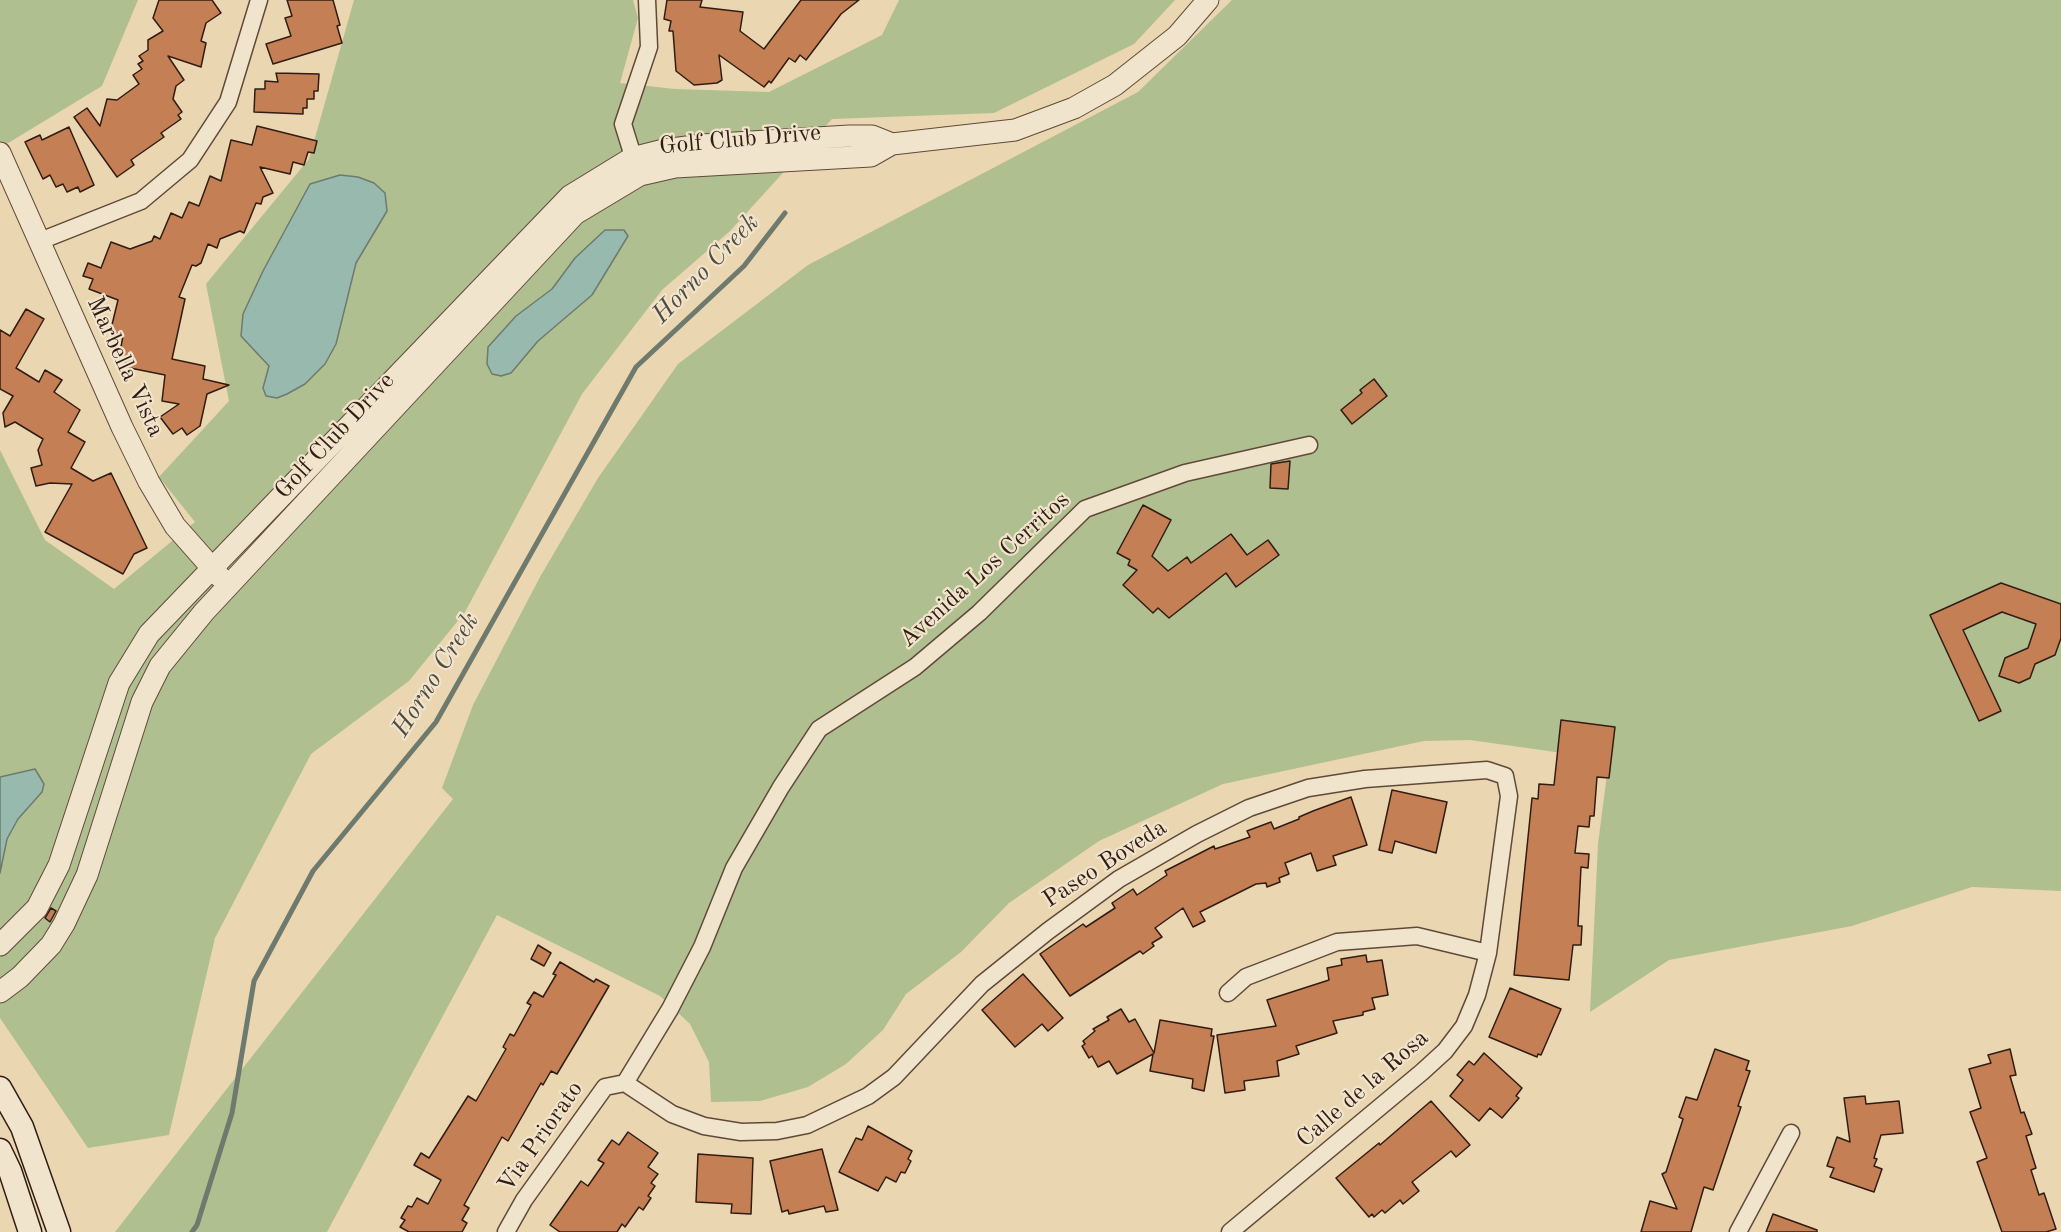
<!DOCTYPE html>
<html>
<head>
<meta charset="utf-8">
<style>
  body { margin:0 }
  canvas { display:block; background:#ead6b0 }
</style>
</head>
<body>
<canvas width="2061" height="1232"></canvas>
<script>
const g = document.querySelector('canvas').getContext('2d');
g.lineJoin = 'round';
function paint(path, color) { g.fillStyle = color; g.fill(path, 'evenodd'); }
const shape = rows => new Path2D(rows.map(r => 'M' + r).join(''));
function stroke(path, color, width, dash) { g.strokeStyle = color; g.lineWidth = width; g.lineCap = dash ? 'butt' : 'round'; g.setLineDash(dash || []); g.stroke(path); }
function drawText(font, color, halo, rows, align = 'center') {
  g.font = font + ' "Old Standard TT",serif'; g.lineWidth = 4.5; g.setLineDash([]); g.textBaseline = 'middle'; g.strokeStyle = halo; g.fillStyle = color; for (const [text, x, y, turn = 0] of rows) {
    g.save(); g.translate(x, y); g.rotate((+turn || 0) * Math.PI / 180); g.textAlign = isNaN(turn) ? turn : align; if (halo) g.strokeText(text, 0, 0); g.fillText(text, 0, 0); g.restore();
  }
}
paint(shape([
  [0,0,138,0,102,86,0,148],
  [354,0,633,0,638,18,620,83,675,89,769,92,882,35,899,0,1175,0,1134,44,994,113,832,119,730,231,662,290,582,394,465,612,409,681,311,754,215,938,169,1135,88,1148,0,1018,0,450,45,540,114,589,195,522,159,477,229,401,206,284,309,159],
  [1232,0,2061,0,2061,891,1972,887,1852,926,1669,960,1590,1012,1598,844,1607,774,1584,756,1470,740,1424,741,1223,784,1099,841,1009,903,961,952,906,994,883,1030,846,1064,808,1087,760,1101,711,1102,709,1062,690,1024,660,996,497,915,327,1232,115,1232,453,799,442,788,473,705,540,577,598,478,678,364,808,265,1138,92]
]), '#b0bf90');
const water = shape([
  [340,175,358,177,374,183,385,193,387,211,356,263,336,344,325,364,305,384,287,394,277,398,266,396,263,388,269,366,241,336,243,314,263,271,310,184,340,175],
  [605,230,624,230,628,236,592,295,538,341,511,373,501,376,492,374,487,364,488,347,516,316,552,289,575,258,605,230],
  [35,769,44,784,42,792,18,819,7,839,0,873,0,777,35,769]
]);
paint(water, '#98b9ad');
stroke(water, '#6f7a6f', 1.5);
stroke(shape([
  [192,1232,197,1225,232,1113,254,981,313,871,436,722,636,367,744,266,785,213]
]), '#6f7a6f', 5);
const building = shape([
  [159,0,212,0,221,13,206,23,201,41,206,43,201,67,168,56,184,80,176,86,173,99,182,112,178,115,181,119,161,133,164,137,131,160,134,165,117,177,74,117,87,108,100,126,107,99,117,100,139,84,133,75,142,69,138,64,143,61,139,56,148,50,148,40,163,31,153,18,159,0],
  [287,0,333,0,340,25,337,26,342,43,273,64,266,44,291,36,285,18,292,16,287,0],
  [667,0,702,0,700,7,743,12,740,31,764,49,801,0,859,0,841,14,806,60,800,55,795,62,789,58,771,83,769,81,764,87,719,55,722,80,717,83,694,85,676,71,673,31,669,31,671,21,664,19,667,0],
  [276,73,319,74,318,91,314,91,314,99,307,99,307,108,303,108,303,114,254,112,255,89,265,89,265,81,278,82,276,73],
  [257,126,317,141,314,153,308,152,304,165,293,162,290,174,260,167,273,193,263,197,261,204,256,203,244,233,240,231,220,239,217,248,208,244,201,263,196,266,192,265,179,297,185,299,172,359,205,366,203,379,229,385,207,394,200,426,187,435,182,428,173,434,160,417,179,404,162,401,165,375,125,367,126,358,119,357,123,336,110,333,118,300,89,289,93,279,83,276,88,263,101,268,111,242,130,249,152,241,154,236,160,239,171,213,182,218,189,202,199,206,210,176,221,181,231,140,252,145,257,126],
  [69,127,94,185,80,192,78,187,67,192,63,184,56,187,50,175,43,179,25,142,40,135,42,140,69,127],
  [26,309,44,319,16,368,39,382,45,370,62,380,54,392,80,410,68,432,85,442,71,468,93,481,111,473,147,548,134,554,123,574,45,532,72,484,50,483,36,486,31,468,42,465,38,450,43,439,15,422,5,427,3,413,13,396,0,389,0,330,10,336,26,309],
  [1374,379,1387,396,1352,424,1341,410,1362,393,1360,390,1374,379],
  [1290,461,1288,489,1270,488,1271,464,1290,461],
  [1143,505,1171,520,1152,556,1168,571,1187,557,1191,563,1231,534,1247,555,1268,540,1279,555,1236,587,1226,573,1169,618,1158,608,1153,613,1123,585,1137,570,1128,565,1130,560,1117,553,1143,505],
  [2001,583,2061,604,2061,638,2055,655,2035,664,2030,678,2019,683,1999,676,2005,658,2028,648,2036,624,2002,612,1963,630,2001,711,1979,721,1930,615,2001,583],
  [1561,720,1615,727,1609,778,1597,777,1594,816,1590,816,1589,827,1578,826,1575,853,1589,854,1588,868,1581,867,1578,926,1582,926,1581,945,1573,945,1569,980,1514,975,1532,798,1538,799,1539,784,1554,785,1561,720],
  [1392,790,1447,802,1436,853,1395,841,1392,853,1379,850,1392,790],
  [1351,797,1367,845,1333,856,1336,865,1317,871,1311,853,1285,863,1289,874,1279,878,1280,882,1267,887,1266,883,1256,884,1200,912,1205,921,1193,927,1183,908,1155,928,1162,937,1152,943,1154,946,1143,954,1140,951,1070,996,1040,954,1083,924,1086,927,1115,908,1112,903,1133,889,1137,895,1167,875,1165,871,1214,846,1215,849,1250,837,1247,831,1271,822,1274,829,1299,819,1299,817,1313,811,1351,797],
  [51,908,56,911,50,922,45,918,51,908],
  [538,945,551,953,544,966,531,959,538,945],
  [1366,955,1367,962,1382,960,1388,995,1372,998,1375,1009,1363,1012,1363,1015,1333,1021,1337,1033,1296,1046,1299,1054,1277,1061,1279,1076,1244,1081,1245,1090,1225,1093,1217,1035,1276,1026,1267,1000,1329,980,1327,968,1342,965,1341,959,1366,955],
  [560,962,594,982,596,979,609,986,581,1034,557,1074,551,1071,543,1085,541,1083,508,1141,502,1137,464,1205,469,1208,462,1220,467,1223,462,1232,409,1232,400,1227,405,1220,401,1218,408,1206,412,1207,417,1198,428,1204,441,1180,414,1165,421,1153,429,1158,468,1096,476,1101,506,1049,503,1047,510,1034,514,1036,531,1005,527,1003,534,992,543,997,556,975,553,974,560,962],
  [1023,974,1063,1018,1048,1031,1042,1024,1015,1047,982,1010,1023,974],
  [1510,988,1561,1009,1541,1055,1538,1054,1537,1057,1489,1037,1510,988],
  [1121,1009,1129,1022,1135,1019,1154,1053,1160,1020,1212,1029,1211,1036,1214,1036,1204,1091,1192,1088,1193,1079,1150,1071,1153,1054,1117,1074,1109,1061,1098,1067,1092,1056,1089,1058,1082,1046,1085,1044,1083,1041,1095,1031,1093,1029,1109,1020,1107,1017,1121,1009],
  [1715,1049,1749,1061,1746,1070,1750,1071,1738,1106,1741,1107,1713,1190,1704,1187,1691,1232,1641,1232,1650,1201,1677,1209,1662,1174,1666,1172,1683,1119,1679,1117,1686,1097,1697,1100,1715,1049],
  [2010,1049,2016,1075,2010,1076,2021,1113,2024,1112,2032,1134,2026,1136,2036,1168,2031,1170,2039,1195,2044,1193,2056,1229,2046,1232,2002,1232,1977,1162,1987,1158,1970,1112,1981,1108,1969,1069,1991,1063,1988,1055,2010,1049],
  [1484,1053,1522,1088,1516,1096,1519,1098,1502,1118,1490,1108,1479,1121,1450,1096,1463,1080,1457,1075,1469,1061,1474,1065,1484,1053],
  [1865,1096,1866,1104,1899,1101,1903,1133,1881,1135,1874,1158,1877,1159,1874,1166,1882,1169,1874,1192,1830,1177,1834,1168,1827,1166,1837,1137,1850,1142,1844,1098,1865,1096],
  [1431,1101,1470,1145,1456,1157,1451,1151,1412,1182,1419,1191,1403,1204,1400,1200,1385,1213,1382,1210,1374,1217,1372,1214,1369,1217,1336,1178,1379,1143,1380,1145,1431,1101],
  [868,1126,912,1151,908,1159,911,1161,905,1173,901,1172,896,1182,886,1177,878,1191,839,1172,856,1138,862,1140,868,1126],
  [628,1132,658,1153,648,1167,658,1174,651,1183,655,1186,648,1196,651,1198,643,1210,639,1207,625,1227,622,1224,617,1232,560,1232,550,1225,581,1181,588,1186,604,1163,598,1160,612,1140,619,1145,628,1132],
  [822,1149,838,1210,826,1212,824,1206,789,1214,788,1210,782,1212,770,1161,822,1149],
  [698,1154,753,1158,751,1214,731,1213,732,1204,696,1202,698,1154],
  [1773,1214,1817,1230,1817,1232,1766,1232,1773,1214]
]);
paint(building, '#c48054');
stroke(building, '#311c13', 1.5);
const minor = shape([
  [637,169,623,124,649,47,647,0],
  [40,241,141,201,190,160,228,102,259,0],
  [1228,993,1246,977,1337,942,1417,936,1488,953],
  [625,1083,672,1114,704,1126,741,1132,777,1131,807,1125,868,1096,894,1077,982,984,1048,931,1119,879,1197,834,1249,808,1308,788,1365,779,1487,770,1505,776,1509,796,1488,953,1477,995,1464,1026,1445,1051,1422,1072,1230,1232],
  [625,1083,670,1009,702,947,734,868,781,787,819,729,915,667,979,613,1085,509,1185,473,1309,445],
  [506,1232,524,1200,605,1087,625,1083],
  [1738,1232,1791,1133]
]);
const tertiary = shape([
  [0,153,122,427,149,482,175,526,220,577],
  [0,945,37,908,59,865,119,683,149,634,570,196,632,158,664,150,702,145,849,136,872,136,892,144],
  [0,992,20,977,51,945,64,924,87,875,142,702,160,666,204,612,575,214,640,175,675,167,871,156,892,144,1015,130,1074,108,1115,85,1177,36,1208,0]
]);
const secondary = shape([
  [0,1088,22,1127,59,1232],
  [0,1150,10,1171,30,1232]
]);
stroke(minor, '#5f4a3a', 19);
stroke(tertiary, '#5f4a3a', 23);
stroke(secondary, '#311c13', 25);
stroke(minor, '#f1e4cc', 16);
stroke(tertiary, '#f1e4cc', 21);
stroke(secondary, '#f1e4cc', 22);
drawText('24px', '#311c13', '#f1e4cc', [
  ["Golf Club Drive",740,140,-5],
  ["Marbella Vista",125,367,65],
  ["Golf Club Drive",335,436,-47],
  ["Avenida Los Cerritos",985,570,-42],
  ["Paseo Boveda",1105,864,-33],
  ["Calle de la Rosa",1363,1089,-41],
  ["Via Priorato",541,1137,-55]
]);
drawText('italic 26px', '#504b41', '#f1e4cc', [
  ["Horno Creek",706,269,-46],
  ["Horno Creek",436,675,-58]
]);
</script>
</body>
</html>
